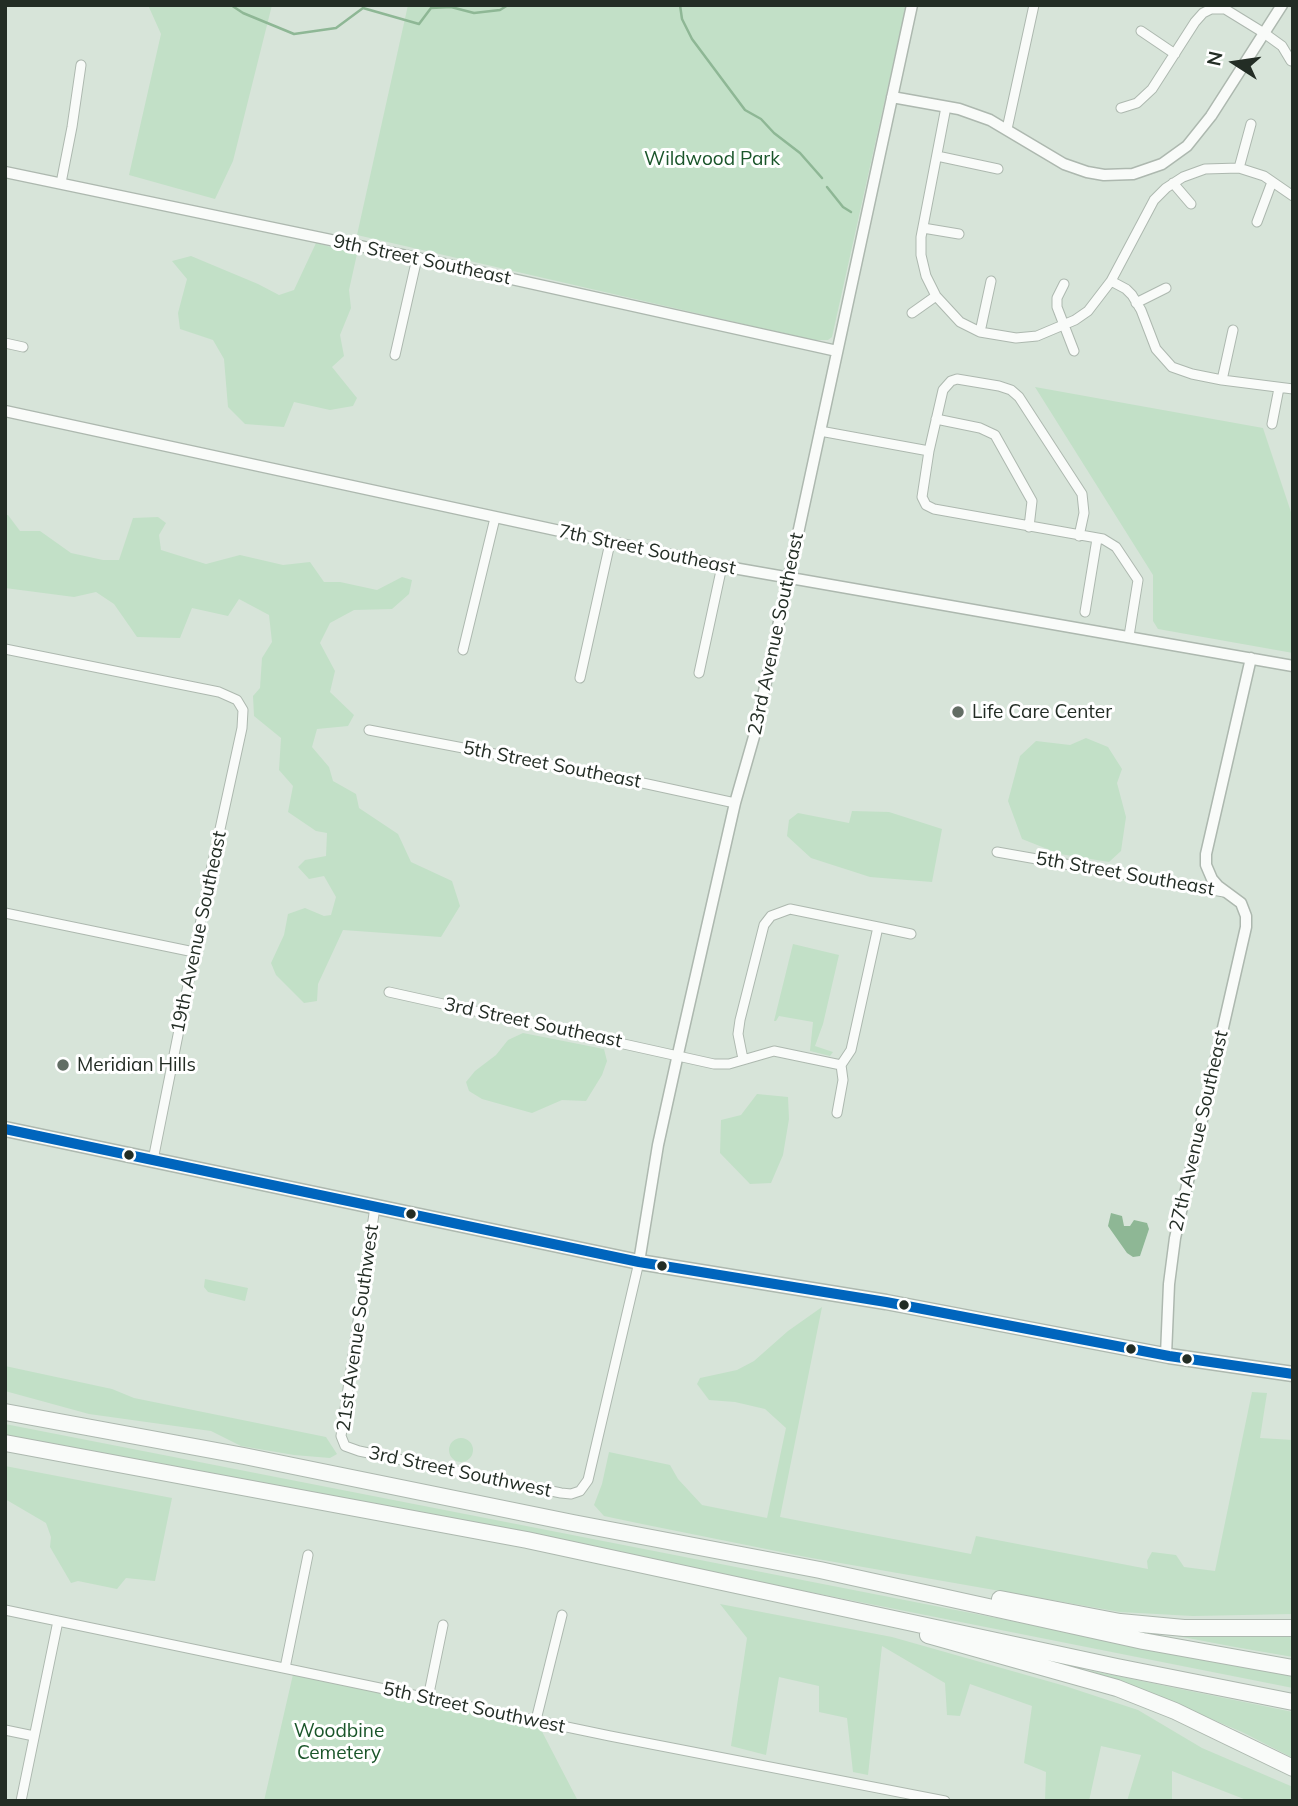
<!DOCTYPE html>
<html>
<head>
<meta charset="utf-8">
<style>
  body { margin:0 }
  #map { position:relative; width:1298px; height:1806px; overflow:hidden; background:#d7e4d9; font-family:Mulish,sans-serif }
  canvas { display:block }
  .frame { position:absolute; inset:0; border:7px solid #232d25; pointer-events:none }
  .north { position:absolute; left:1200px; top:28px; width:70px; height:70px; -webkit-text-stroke:5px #fff; paint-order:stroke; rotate:282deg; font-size:19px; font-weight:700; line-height:28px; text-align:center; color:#232d25 }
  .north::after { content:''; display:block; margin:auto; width:24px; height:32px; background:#232d25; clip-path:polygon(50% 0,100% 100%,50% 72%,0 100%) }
</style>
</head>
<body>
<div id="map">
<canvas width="1298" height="1806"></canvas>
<div class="frame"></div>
<div class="north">N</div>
</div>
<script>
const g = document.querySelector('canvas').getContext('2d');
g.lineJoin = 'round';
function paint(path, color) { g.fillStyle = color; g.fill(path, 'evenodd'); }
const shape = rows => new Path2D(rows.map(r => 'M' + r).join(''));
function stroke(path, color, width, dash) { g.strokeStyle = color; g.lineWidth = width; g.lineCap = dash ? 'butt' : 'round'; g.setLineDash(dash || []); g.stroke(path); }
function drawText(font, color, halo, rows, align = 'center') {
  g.font = font + ' Mulish,sans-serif'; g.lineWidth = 6; g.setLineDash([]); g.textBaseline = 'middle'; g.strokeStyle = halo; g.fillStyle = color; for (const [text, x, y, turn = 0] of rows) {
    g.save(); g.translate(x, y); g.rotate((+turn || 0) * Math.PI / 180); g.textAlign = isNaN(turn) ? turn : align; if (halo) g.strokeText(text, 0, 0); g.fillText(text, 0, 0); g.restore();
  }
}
paint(shape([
  [148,5,272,5,233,161,215,199,129,175,161,34],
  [408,5,906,5,832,337,828,340,813,340,357,235],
  [316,243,357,254,349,290,351,308,340,335,344,356,332,367,357,398,353,406,330,410,294,402,284,427,245,424,228,407,224,359,213,340,180,329,178,313,187,279,172,261,191,256,258,284,279,295,294,290],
  [1035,387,1263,428,1293,518,1293,653,1158,629,1153,621,1153,575],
  [5,515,8,515,20,531,40,531,71,553,103,560,119,560,133,518,158,517,166,523,159,535,161,550,206,564,240,555,283,565,310,562,324,582,340,582,377,590,402,577,412,580,409,594,392,609,354,610,330,623,320,643,335,671,330,692,354,715,348,726,317,729,312,747,329,767,333,781,356,794,359,808,398,834,411,862,452,881,460,906,441,937,343,930,318,984,317,1001,304,1003,276,975,271,963,284,935,288,914,305,908,324,916,331,915,336,897,324,876,309,879,298,867,305,860,326,856,327,833,316,831,288,812,293,786,279,770,281,738,254,716,253,696,260,688,262,658,272,642,269,615,239,599,228,616,192,608,180,638,137,637,114,604,96,592,74,597,5,588],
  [1086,738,1108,747,1122,769,1117,783,1126,817,1121,851,1109,862,1060,854,1022,839,1008,801,1020,756,1036,741,1070,745],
  [852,811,889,812,942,829,932,882,870,877,811,858,787,836,789,820,798,813,849,823],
  [793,944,839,955,823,1024,815,1046,833,1052,830,1056,810,1051,813,1022,779,1016,776,1021,774,1021],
  [523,1033,604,1049,607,1061,602,1075,586,1101,562,1100,532,1113,482,1099,469,1091,466,1082,475,1071,496,1055,508,1040],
  [757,1094,788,1097,789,1119,783,1155,771,1183,750,1184,720,1153,721,1120,741,1115],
  [205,1279,248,1288,245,1301,208,1292,204,1287],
  [822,1307,780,1517,971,1554,976,1536,1148,1569,1147,1561,1152,1552,1176,1555,1184,1567,1215,1571,1252,1392,1267,1393,1260,1438,1293,1440,1293,1614,1193,1616,1120,1612,806,1557,642,1524,604,1516,594,1505,602,1484,609,1452,670,1465,678,1479,702,1505,767,1518,786,1428,765,1409,735,1402,709,1400,697,1384,700,1378,737,1370,754,1361,788,1331],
  [5,1366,112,1389,134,1398,326,1437,337,1454,330,1458,294,1455,241,1446,211,1431,89,1414,5,1391],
  [5,1424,1293,1676,1293,1688,356,1502,5,1435],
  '449 1450a12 12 0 1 1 24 0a12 12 0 1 1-24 0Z',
  [5,1466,172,1498,155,1581,126,1578,117,1589,78,1581,71,1583,50,1547,51,1537,46,1523,5,1499],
  [720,1604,892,1637,1065,1686,1138,1710,1202,1748,1293,1787,1293,1801,1249,1801,1172,1771,1172,1801,1127,1801,1141,1755,1101,1746,1089,1801,1045,1801,1046,1772,1024,1763,1032,1706,970,1684,960,1716,947,1715,945,1683,882,1646,868,1775,853,1772,847,1718,819,1712,819,1686,779,1677,766,1755,731,1746,747,1638],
  [1135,1628,1293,1634,1293,1657,1235,1647],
  [294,1670,536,1720,578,1801,264,1801],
  [1087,1670,1293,1712,1293,1758,1242,1732,1157,1696]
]), '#c2e0c7');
paint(shape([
  [1111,1213,1122,1216,1124,1226,1130,1226,1134,1220,1147,1223,1149,1229,1140,1256,1133,1257,1127,1253,1108,1226]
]), '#8eb795');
stroke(shape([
  [231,5,243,13,294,34,336,28,363,8,419,24,431,8,451,7,474,13,500,10,508,5],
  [680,5,682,19,692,39,745,110,761,119,774,133,800,153,822,178],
  [827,187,843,207,851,212]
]), '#8eb795', 2.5);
const minor = shape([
  [1141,31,1175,54],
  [946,107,921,237,921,255,926,276,936,296,960,322,980,332,1016,338,1037,336,1075,320,1088,311,1111,281,1154,200,1166,188,1183,177,1205,169,1239,168,1264,176,1293,196],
  [1121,108,1137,103,1152,89,1195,22,1203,13,1211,9,1225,9,1264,33,1282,46,1291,61],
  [1007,129,1034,5],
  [937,156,998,169],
  [1239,168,1251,124],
  [61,183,72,127,81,65],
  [1173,183,1191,204],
  [1257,222,1272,182],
  [923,228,959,234],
  [1111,281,1126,289,1132,295,1141,310,1156,349,1172,367,1192,374,1222,380,1293,389],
  [1064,284,1057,298,1057,307,1074,351],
  [1136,303,1166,288],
  [912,313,936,296],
  [980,332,991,281],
  [5,343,23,347],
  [395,355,417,258],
  [1222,380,1233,330],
  [936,419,980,428,995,435,1032,501,1029,527],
  [1272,424,1279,388],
  [820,431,929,451,922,497,926,505,934,509,1103,539,1116,547,1138,580,1129,636],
  [929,451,943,390,951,381,957,379,999,386,1011,390,1019,397,1082,494,1084,513,1079,536],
  [1085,612,1097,539],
  [5,649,219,692,237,700,243,710,242,728,210,875,153,1160],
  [463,650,495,518],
  [699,673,722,566],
  [580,678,610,543],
  [369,730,615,777,735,803],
  [997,852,1224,892],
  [5,913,194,952],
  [878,927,911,934],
  [389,992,714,1064,729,1064,774,1051,841,1065],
  [743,1059,738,1034,740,1020,764,925,771,916,790,909,878,927,851,1050,841,1065,843,1080,837,1113],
  [375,1207,341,1436,345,1446,359,1451,561,1493,571,1494,580,1491,588,1480,639,1262],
  [5,1610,610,1736,945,1801],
  [285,1668,308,1555],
  [428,1698,443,1625],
  [536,1720,562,1615],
  [5,1730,34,1736],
  [21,1801,58,1621]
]);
const tertiary = shape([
  [892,97,959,109,990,120,1064,164,1087,172,1104,175,1133,174,1162,164,1187,146,1211,116,1282,5],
  [5,172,417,258,837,351],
  [5,411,722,566,1293,666],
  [639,1262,658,1145,678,1054,735,803,755,733,912,5],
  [1166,1355,1169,1284,1175,1238,1246,927,1246,916,1241,903,1218,886,1212,879,1206,865,1206,854,1251,658]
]);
const primary = shape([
  [5,1129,639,1262,886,1302,1169,1356,1293,1374]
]);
const motorway = shape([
  [5,1412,244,1456,573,1523,820,1570,1143,1641,1293,1668],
  [5,1443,527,1540,1117,1667,1293,1702],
  [1000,1599,1120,1622,1184,1628,1293,1628],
  [928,1635,1117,1688,1175,1711,1293,1768]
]);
stroke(minor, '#adb8af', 11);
stroke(tertiary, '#adb8af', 13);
stroke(primary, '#adb8af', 17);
stroke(motorway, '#adb8af', 18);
stroke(minor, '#f9fbf9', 9);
stroke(tertiary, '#f9fbf9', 10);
stroke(primary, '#f9fbf9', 14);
stroke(motorway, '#f9fbf9', 16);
stroke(shape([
  [5,1129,639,1262,886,1302,1169,1356,1293,1374]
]), '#0065bd', 10);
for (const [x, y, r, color] of [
  [958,712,7,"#626d64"],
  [63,1065,7,"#626d64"],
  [129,1155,6,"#232d25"],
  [411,1214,6,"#232d25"],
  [662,1266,6,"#232d25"],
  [904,1305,6,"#232d25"],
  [1131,1349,6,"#232d25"],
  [1187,1359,6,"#232d25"]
]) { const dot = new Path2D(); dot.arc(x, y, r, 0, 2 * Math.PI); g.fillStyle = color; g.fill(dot); stroke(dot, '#fff', 2.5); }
drawText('19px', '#1a552a', '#fff', [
  ["Wildwood Park",712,159],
  ["Woodbine",339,1731],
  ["Cemetery",339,1753]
]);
drawText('19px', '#232d25', '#fff', [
  ["9th Street Southeast",422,260,12],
  ["7th Street Southeast",647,550,12],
  ["23rd Avenue Southeast",776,634,-78],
  ["5th Street Southeast",552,765,11],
  ["5th Street Southeast",1125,874,10],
  ["19th Avenue Southeast",199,932,-78],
  ["3rd Street Southeast",533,1023,12],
  ["27th Avenue Southeast",1199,1131,-77],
  ["21st Avenue Southwest",358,1328,-82],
  ["3rd Street Southwest",460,1472,12],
  ["5th Street Southwest",474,1708,12]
]);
drawText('19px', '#232d25', '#fff', [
  ["Life Care Center",972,712],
  ["Meridian Hills",77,1065]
], 'left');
</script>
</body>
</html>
